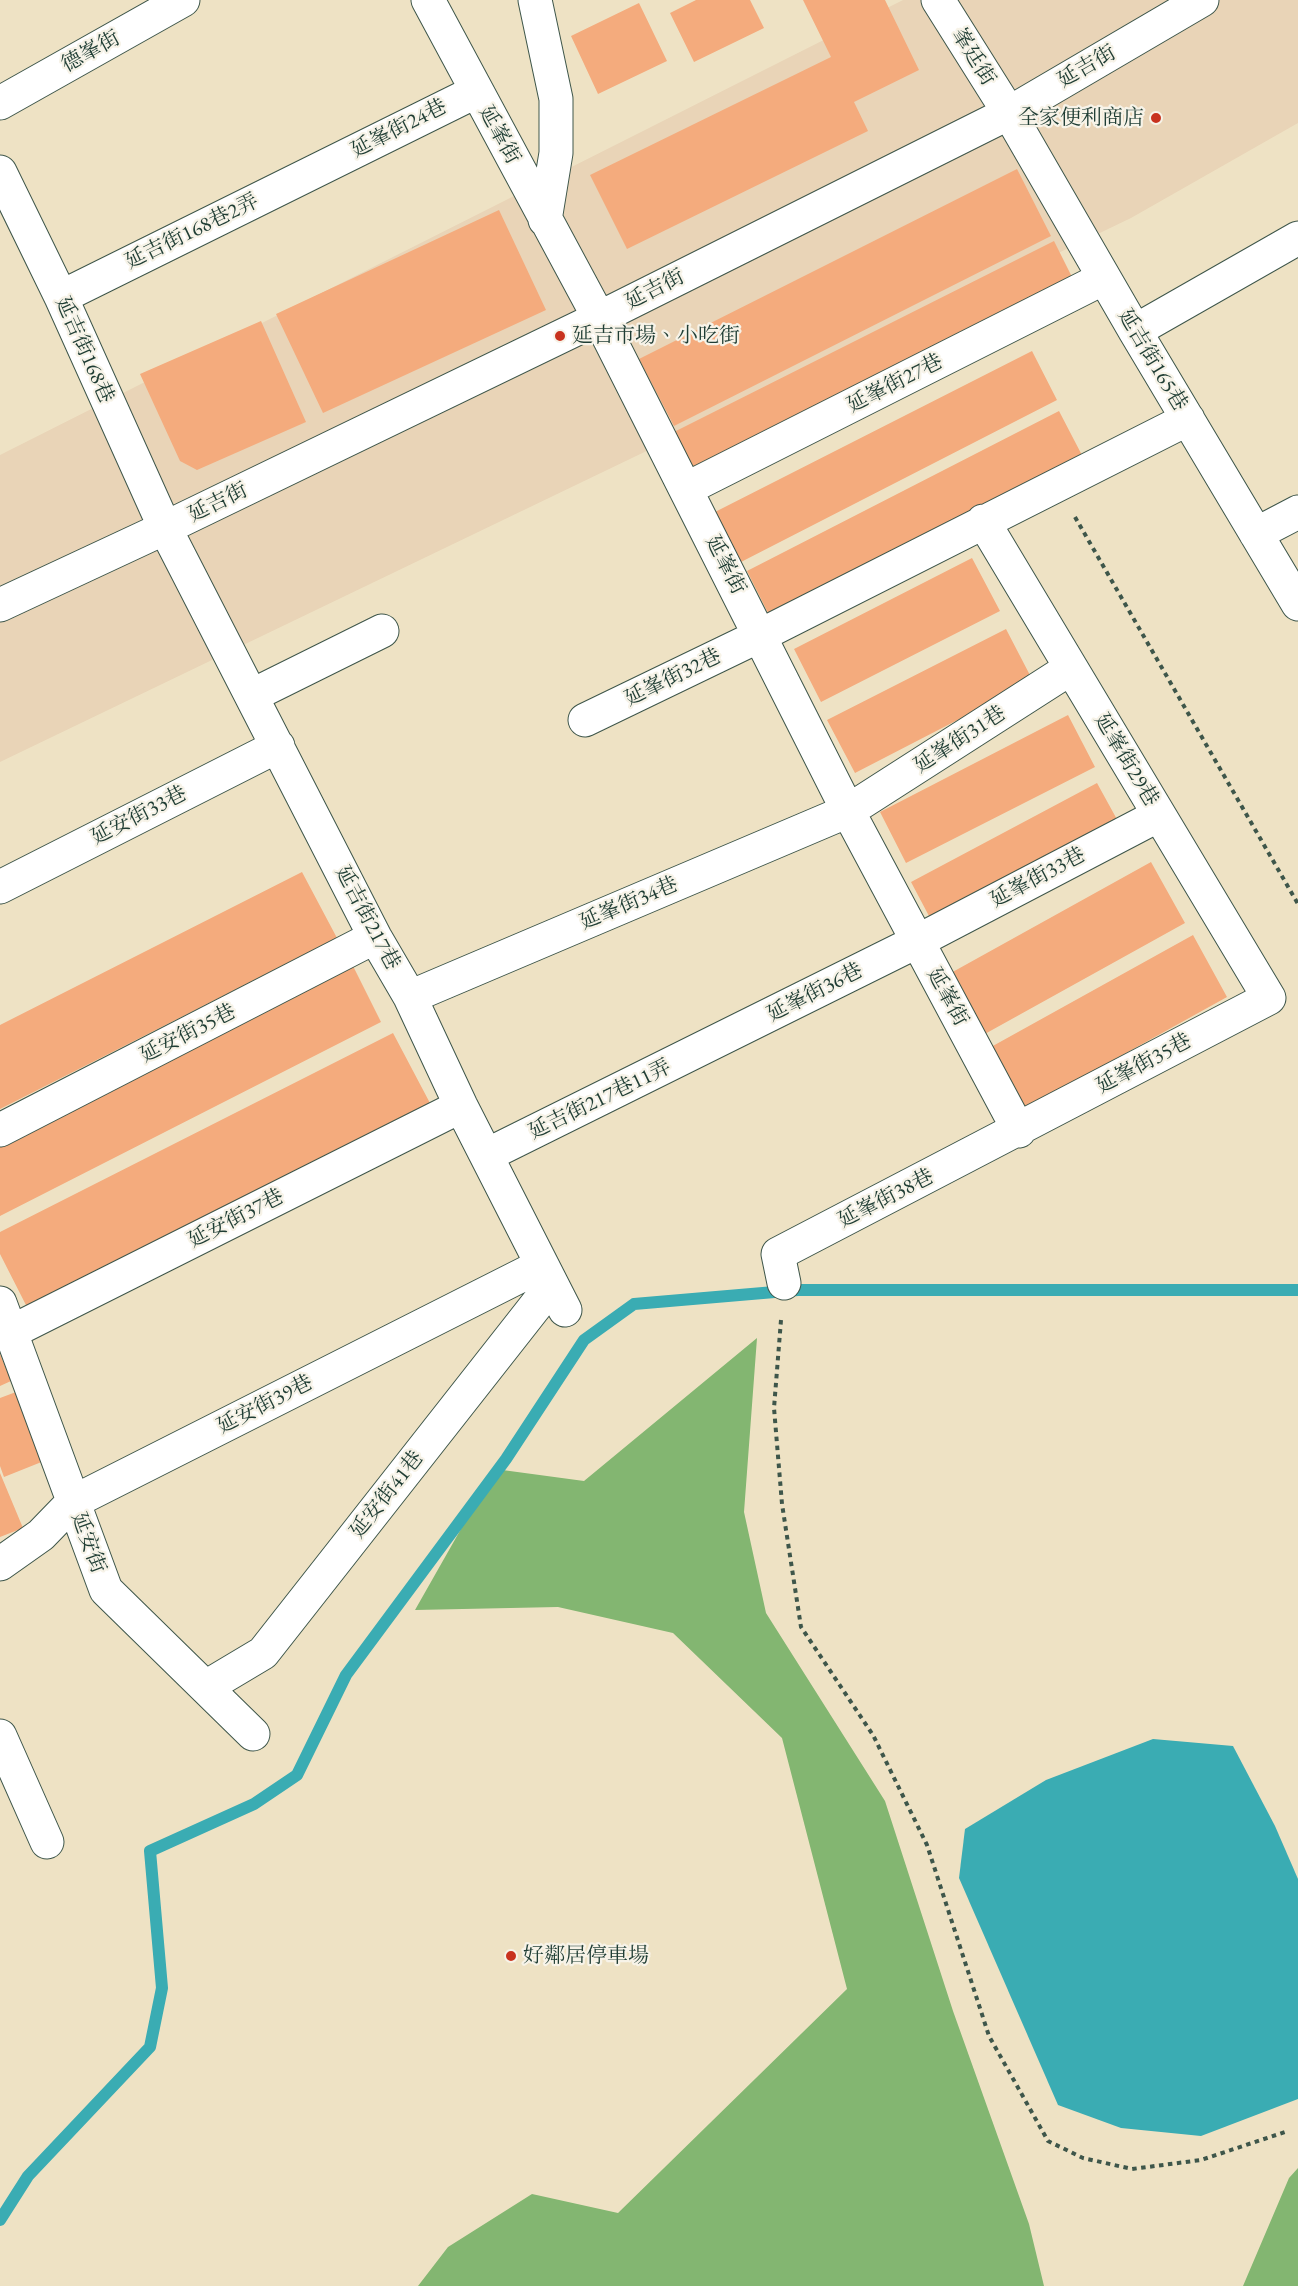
<!DOCTYPE html>
<html>
<head>
<meta charset="utf-8">
<style>
  body { margin:0 }
  canvas { display:block; background:#eee2c4 }
</style>
</head>
<body>
<canvas width="1298" height="2286"></canvas>
<script>
const g = document.querySelector('canvas').getContext('2d');
g.lineJoin = 'round';
function paint(path, color) { g.fillStyle = color; g.fill(path, 'evenodd'); }
const shape = rows => new Path2D(rows.map(r => 'M' + r).join(''));
function stroke(path, color, width, dash) { g.strokeStyle = color; g.lineWidth = width; g.lineCap = dash ? 'butt' : 'round'; g.setLineDash(dash || []); g.stroke(path); }
function drawText(font, color, halo, rows, align = 'center') {
  g.font = font + ' "EB Garamond","Noto Serif TC",serif'; g.lineWidth = 4.5; g.setLineDash([]); g.textBaseline = 'middle'; g.strokeStyle = halo; g.fillStyle = color; for (const [text, x, y, turn = 0] of rows) {
    g.save(); g.translate(x, y); g.rotate((+turn || 0) * Math.PI / 180); g.textAlign = isNaN(turn) ? turn : align; if (halo) g.strokeText(text, 0, 0); g.fillText(text, 0, 0); g.restore();
  }
}
paint(shape([
  [903,0,1298,0,1298,123,1131,218,0,762,0,455]
]), '#e9d4b7');
paint(shape([
  [757,1338,744,1512,766,1613,885,1801,953,2011,1029,2224,1044,2286,418,2286,448,2247,532,2194,618,2213,847,1989,782,1738,673,1633,558,1607,415,1610,495,1469,584,1481],
  [1298,2168,1298,2286,1243,2286,1289,2178]
]), '#83b671');
paint(shape([
  [1153,1739,1233,1746,1275,1826,1298,1879,1298,2099,1201,2136,1121,2128,1058,2105,959,1878,965,1829,1046,1780]
]), '#3aacb3');
stroke(shape([
  [0,2220,28,2176,150,2047,162,1988,150,1851,254,1804,297,1775,346,1675,506,1459,584,1340,634,1304,798,1290,1298,1290]
]), '#3aacb3', 12);
paint(shape([
  [696,0,750,0,764,28,694,62,670,13],
  [803,0,885,0,919,70,854,102,868,131,627,249,590,175,831,57],
  [639,3,667,61,598,94,571,36],
  [1017,169,1051,236,674,426,639,359],
  [499,210,546,310,323,413,276,314],
  [1054,241,1080,293,699,486,672,433],
  [261,321,306,422,197,470,180,461,140,374],
  [1032,351,1057,400,741,562,715,512],
  [1059,411,1085,461,772,621,747,571],
  [972,558,1000,611,821,702,794,649],
  [1006,629,1033,681,855,773,827,720],
  [1068,715,1095,767,906,863,880,812],
  [1097,783,1125,834,938,933,911,882],
  [1151,862,1185,923,983,1035,949,974],
  [302,872,337,938,0,1109,0,1025],
  [1193,935,1227,997,1025,1109,991,1047],
  [352,964,381,1022,0,1216,0,1143],
  [393,1033,431,1105,28,1309,0,1254,0,1232],
  [0,1354,11,1381,0,1386],
  [16,1392,44,1461,4,1477,0,1466,0,1398],
  [0,1473,23,1528,0,1537]
]), '#f4ab7d');
const minor = shape([
  [428,0,599,318,848,811,1019,1131],
  [535,0,556,99,556,153,545,220],
  [938,0,1009,113,1135,331,1298,604],
  [0,103,183,0],
  [0,172,61,297,165,528,375,937,410,997,461,1106,565,1310],
  [61,297,475,92],
  [1135,331,1298,238],
  [686,489,1104,278],
  [1256,534,1298,512],
  [0,605,165,528,599,318,1009,113,1202,0],
  [253,695,382,631],
  [585,720,761,635,1188,419],
  [0,887,278,746],
  [410,997,848,811,1071,668],
  [0,1130,375,937],
  [487,1155,916,942,1159,815],
  [784,1283,778,1254,1269,998,983,521],
  [0,1303,106,1590,253,1734],
  [11,1332,461,1106],
  [0,1564,41,1535,73,1502,542,1265],
  [206,1687,263,1653,552,1285],
  [0,1736,47,1842]
]);
stroke(minor, '#3e564a', 35);
stroke(shape([
  [1075,517,1298,904],
  [781,1320,774,1408,782,1504,801,1627,873,1735,927,1845,989,2036,1048,2141,1083,2158,1132,2169,1201,2160,1288,2131]
]), '#3e564a', 4, [4.5, 4.5]);
stroke(minor, '#fff', 33);
for (const [x, y, r, color] of [
  [1156,118,6,"#c8321e"],
  [560,336,6,"#c8321e"],
  [511,1956,6,"#c8321e"]
]) { const dot = new Path2D(); dot.arc(x, y, r, 0, 2 * Math.PI); g.fillStyle = color; g.fill(dot); stroke(dot, '#f7f3e8', 2); }
drawText('21px', '#1f3d34', '#f7f3e8', [
  ["德峯街",91,52,-29],
  ["峯廷街",973,57,58],
  ["延吉街",1087,67,-30],
  ["延峯街24巷",399,129,-27],
  ["延峯街",499,135,61],
  ["延吉街168巷2弄",192,232,-26],
  ["延吉街",655,290,-27],
  ["延吉街168巷",84,350,66],
  ["延吉街165巷",1152,360,59],
  ["延峯街27巷",895,384,-27],
  ["延吉街",218,503,-26],
  ["延峯街",725,565,63],
  ["延峯街32巷",673,678,-26],
  ["延峯街31巷",960,740,-33],
  ["延峯街29巷",1126,760,59],
  ["延安街33巷",139,816,-27],
  ["延峯街33巷",1038,878,-28],
  ["延峯街34巷",629,904,-23],
  ["延吉街217巷",367,918,62],
  ["延峯街36巷",815,993,-27],
  ["延峯街",947,997,61],
  ["延安街35巷",188,1034,-27],
  ["延峯街35巷",1144,1064,-28],
  ["延吉街217巷11弄",600,1100,-26],
  ["延峯街38巷",886,1199,-27],
  ["延安街37巷",236,1219,-27],
  ["延安街39巷",265,1405,-27],
  ["延安街41巷",387,1495,-52],
  ["延安街",88,1543,70]
]);
drawText('21px', '#1f3d34', '#f7f3e8', [
  ["全家便利商店",1144,118,"right"],
  ["延吉市場、小吃街",572,336],
  ["好鄰居停車場",523,1956]
], 'left');
</script>
</body>
</html>
